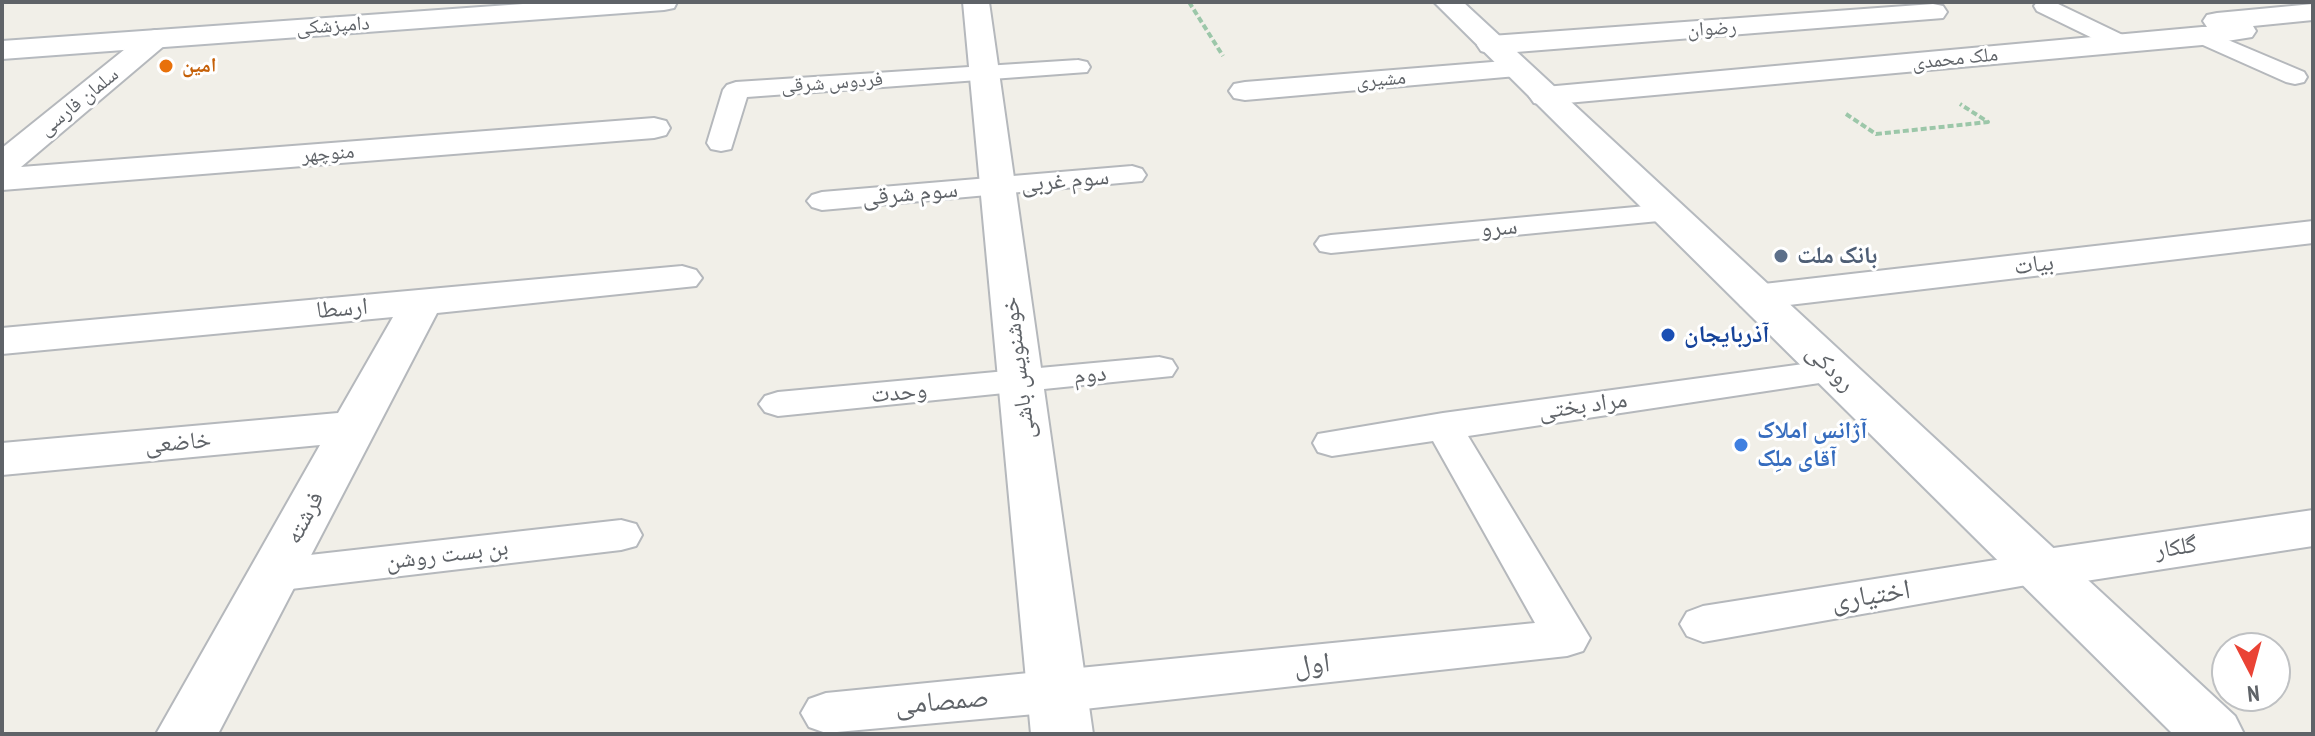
<!DOCTYPE html>
<html>
<head>
<meta charset="utf-8">
<style>
  body { margin:0 }
  #map { position:relative; width:2315px; height:736px; overflow:hidden; background:#f1efe8; font-family:"PT Sans Narrow",sans-serif }
  canvas { display:block }
  .frame { position:absolute; inset:0; border:4px solid #5f6368; pointer-events:none }
  .north { position:absolute; left:2211px; top:632px; width:80px; height:80px; box-sizing:border-box; background:#fff; border:2px solid #bfc1c3; border-radius:50%; rotate:174deg; font-size:22px; font-weight:700; line-height:32px; text-align:center; color:#5f6368 }
  .north::after { content:''; display:block; margin:auto; width:28px; height:36px; background:#ea4335; clip-path:polygon(50% 0,100% 100%,50% 72%,0 100%) }
</style>
</head>
<body>
<div id="map">
<canvas width="2315" height="736"></canvas>
<div class="frame"></div>
<div class="north">N</div>
</div>
<script>
const g = document.querySelector('canvas').getContext('2d');
g.lineJoin = 'round';
const shape = rows => new Path2D(rows.map(r => 'M' + r).join(''));
function stroke(path, color, width, dash) { g.strokeStyle = color; g.lineWidth = width; g.lineCap = dash ? 'butt' : 'round'; g.setLineDash(dash || []); g.stroke(path); }
function paint(path, color) { g.fillStyle = color; g.fill(path, 'evenodd'); }
function drawText(font, color, halo, rows, align = 'center') {
  g.font = font + ' "PT Sans Narrow","Noto Naskh Arabic",sans-serif'; g.lineWidth = 6; g.setLineDash([]); g.textBaseline = 'middle'; g.strokeStyle = halo; g.fillStyle = color; for (const [text, x, y, turn = 0] of rows) {
    g.save(); g.translate(x, y); g.rotate((+turn || 0) * Math.PI / 180); g.textAlign = isNaN(turn) ? turn : align; if (halo) g.strokeText(text, 0, 0); g.fillText(text, 0, 0); g.restore();
  }
}
const lane = shape([
  [2037,2,2054,2,2131,39,2135,44,2131,49,2115,49,2037,11,2034,6,2037,2],
  [2202,29,2304,72,2307,77,2304,82,2295,84,2286,82,2194,41,2190,36,2194,31,2202,29],
  [1078,60,1087,62,1090,67,1087,72,747,97,731,149,721,151,711,149,707,143,723,90,727,85,736,82,1078,60],
  [1132,166,1142,169,1146,175,1142,181,822,210,812,207,807,201,812,195,822,192,1132,166],
  [1668,204,1679,207,1683,213,1679,219,1331,253,1320,251,1315,244,1320,237,1331,235,1668,204],
  [1159,357,1172,360,1177,368,1172,376,778,416,765,412,759,404,765,396,778,392,1159,357],
  [1833,360,1846,363,1851,371,1846,379,1468,436,1590,638,1583,651,1567,656,1057,712,826,733,809,727,801,713,809,699,826,693,1535,623,1433,441,1332,456,1318,452,1313,443,1318,434,1443,413,1833,360],
  [621,520,636,524,642,535,636,546,621,550,274,591,258,586,252,575,258,564,274,559,621,520],
  [2040,553,2055,558,2062,569,2055,580,1703,642,1687,636,1680,624,1687,612,1703,606,2040,553]
]);
const street = shape([
  [963,2,989,2,1093,734,1031,734,963,2],
  [1933,4,1943,6,1947,12,1943,18,1491,54,1481,51,1477,45,1481,39,1491,36,1933,4],
  [2313,4,2313,20,2253,26,2256,31,2252,37,2202,45,1545,105,1534,103,1529,96,1534,89,1545,87,2202,27,2207,27,2203,21,2207,15,2217,13,2313,4],
  [155,30,165,33,169,39,165,45,21,167,654,118,666,121,670,128,666,135,654,138,2,190,2,148,145,33,155,30],
  [1517,60,1528,63,1532,69,1528,75,1245,100,1234,98,1229,91,1234,84,1245,82,1517,60],
  [2313,221,2313,243,1755,309,1741,306,1735,297,1741,288,1755,285,2313,221],
  [682,266,696,270,702,278,696,286,437,313,218,734,156,734,320,445,2,475,2,443,338,413,393,317,2,354,2,328,682,266],
  [2313,510,2313,546,2040,588,2021,583,2013,569,2021,555,2040,550,2313,510]
]);
const secondary = shape([
  [551,2,677,2,674,8,664,10,2,59,2,41,551,2],
  [1434,2,1463,2,2235,716,2244,734,2173,734,1434,2]
]);
stroke(lane, '#b5b8bc', 4);
stroke(street, '#b5b8bc', 4);
stroke(secondary, '#b6babf', 4);
stroke(shape([
  [1189,2,1223,56],
  [1846,114,1876,134,1988,122,1960,104]
]), '#9cc7a9', 4, [6, 3]);
paint(lane, '#fff');
paint(street, '#fff');
paint(secondary, '#fff');
for (const [x, y, r, color] of [
  [166,66,8,"#e8710a"],
  [1781,256,8,"#5c6f8a"],
  [1668,335,8,"#1a4fb4"],
  [1741,445,8,"#3f7fe0"]
]) { const dot = new Path2D(); dot.arc(x, y, r, 0, 2 * Math.PI); g.fillStyle = color; g.fill(dot); stroke(dot, '#fff', 3); }
drawText('20px', '#5f6368', '#fff', [
  ["دامپزشکی",333,26,-4],
  ["رضوان",1712,29,-4],
  ["ملک محمدی",1955,59,-6],
  ["مشیری",1381,80,-5],
  ["فردوس شرقی",832,83,-4],
  ["سلمان فارسی",79,102,-39],
  ["منوچهر",328,154,-5]
]);
drawText('bold 20px', '#c56008', '#fff', [
  ["امین",182,66]
], 'left');
drawText('24px', '#5f6368', '#fff', [
  ["سوم غربی",1065,181,-5],
  ["سوم شرقی",910,194,-5],
  ["سرو",1499,228,-5],
  ["بیات",2034,265,-7],
  ["ارسطا",342,309,-5],
  ["خوشنویس باشی",1019,368,-97],
  ["رودکی",1830,368,44],
  ["دوم",1090,375,-6],
  ["وحدت",899,393,-5],
  ["مراد بختی",1583,406,-8],
  ["خاضعی",178,443,-5],
  ["فرشته",305,518,-62],
  ["گلکار",2176,548,-9],
  ["بن بست روشن",447,555,-7]
]);
drawText('bold 24px', '#4e5e75', '#fff', [
  ["بانک ملت",1797,256]
], 'left');
drawText('bold 24px', '#164399', '#fff', [
  ["آذربایجان",1684,335]
], 'left');
drawText('bold 24px', '#366cbe', '#fff', [
  ["آژانس املاک",1757,431],
  ["آقای ملِک",1757,459]
], 'left');
drawText('28px', '#5f6368', '#fff', [
  ["اختیاری",1871,596,-9],
  ["اول",1312,665,-6],
  ["صمصامی",942,702,-5]
]);
</script>
</body>
</html>
